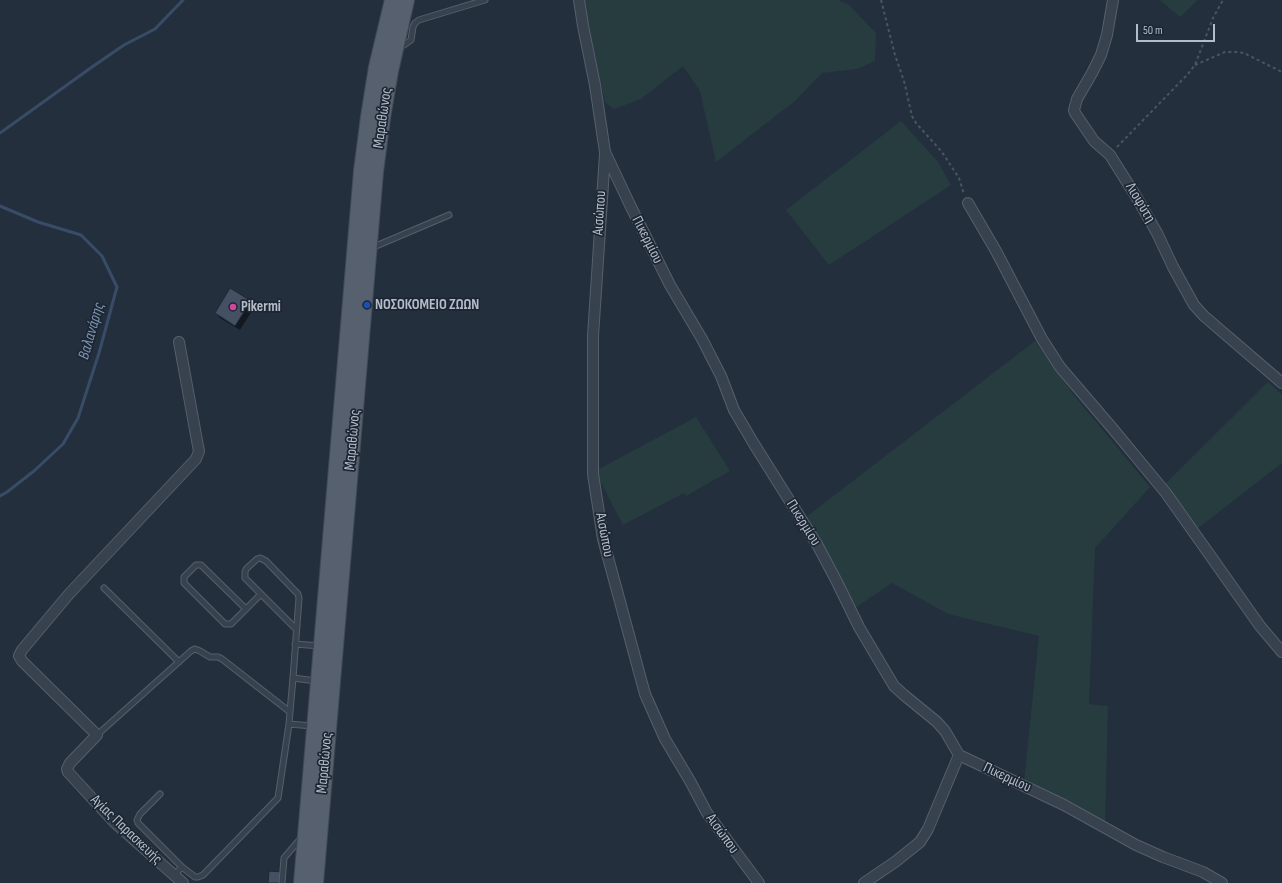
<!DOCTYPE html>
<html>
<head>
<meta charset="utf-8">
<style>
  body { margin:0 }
  #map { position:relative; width:1282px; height:883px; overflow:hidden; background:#242f3e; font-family:"Sofia Sans Condensed",sans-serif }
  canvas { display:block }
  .scale { position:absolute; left:1136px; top:24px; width:79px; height:18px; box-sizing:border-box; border:2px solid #b4bcc9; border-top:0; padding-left:5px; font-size:12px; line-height:14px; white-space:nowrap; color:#b4bcc9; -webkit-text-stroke:3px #1d2633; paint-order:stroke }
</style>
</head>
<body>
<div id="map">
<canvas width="1282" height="883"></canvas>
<div class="scale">50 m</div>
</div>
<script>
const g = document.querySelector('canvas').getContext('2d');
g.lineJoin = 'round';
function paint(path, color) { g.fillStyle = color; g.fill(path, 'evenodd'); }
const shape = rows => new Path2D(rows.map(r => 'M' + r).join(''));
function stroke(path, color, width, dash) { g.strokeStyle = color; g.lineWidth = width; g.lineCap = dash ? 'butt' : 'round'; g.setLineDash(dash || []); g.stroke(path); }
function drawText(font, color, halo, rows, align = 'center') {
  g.font = font + ' "Sofia Sans Condensed",sans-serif'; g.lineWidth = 3.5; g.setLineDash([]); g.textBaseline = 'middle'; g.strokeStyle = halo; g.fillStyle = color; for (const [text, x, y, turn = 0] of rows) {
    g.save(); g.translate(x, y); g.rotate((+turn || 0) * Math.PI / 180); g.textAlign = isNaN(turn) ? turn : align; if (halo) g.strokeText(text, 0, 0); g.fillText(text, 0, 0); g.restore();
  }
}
paint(shape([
  [583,0,838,0,849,5,876,33,875,61,857,69,822,73,795,101,716,162,700,91,683,66,641,99,614,109,605,102],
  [1160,0,1198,0,1180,17],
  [901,121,938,162,951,185,829,265,786,210],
  [1035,341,1073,394,1150,487,1095,548,1089,704,1108,706,1105,823,1024,782,1039,636,948,614,892,583,855,608,806,517],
  [1268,382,1282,395,1282,463,1197,529,1165,484],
  [696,417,730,471,686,496,684,493,623,525,597,475,597,470]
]), '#263c3f');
paint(shape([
  [251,301,255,306,240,330,220,318,216,313]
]), '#0007');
stroke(shape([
  [0,133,92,67,124,45,155,29,183,0],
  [0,206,38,222,81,235,102,256,117,287,99,353,78,418,63,444,34,471,7,492,0,496]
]), '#394c67', 3);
const building = shape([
  [230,288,251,301,235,326,215,313,230,288],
  [269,871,282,872,281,883,268,883,269,871]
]);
paint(building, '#455162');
stroke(building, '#1f2835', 1);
const lane = shape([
  [397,47,404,45,411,40,413,27,415,23,419,20,485,0],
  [370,246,376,246,449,215],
  [104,588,179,662],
  [246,609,201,565,196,565,184,577,184,583,225,624,231,624,261,594],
  [296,629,245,578,245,572,246,569,257,559,260,558,266,561,298,594,299,598,293,678,316,681],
  [295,644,320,646],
  [290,712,293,678],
  [289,724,312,726],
  [97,735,191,651,195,649,200,651,210,657,218,657,222,659,290,712,289,724,278,798,203,875,198,877,195,877,182,867,174,875],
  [160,794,140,814,137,820,138,823,182,867],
  [282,883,284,858,301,838]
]);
const street = shape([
  [579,0,583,26,595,85,605,152,630,205,670,285,702,339,721,376,734,410,754,444,818,546,837,582,859,627,894,686,904,695,937,722,945,731,959,755,1064,805,1136,845,1163,857,1203,872,1222,883],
  [1113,0,1107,35,1101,55,1092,73,1077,99,1074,110,1075,113,1094,141,1110,155,1137,198,1157,233,1173,267,1194,305,1204,316,1282,383],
  [605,154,593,336,593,474,603,539,645,694,665,739,690,781,707,813,759,883],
  [968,203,996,251,1042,339,1060,367,1113,429,1166,493,1260,626,1282,652],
  [179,342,198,446,199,451,196,459,69,594,22,650,19,656,22,661,97,735,70,763,67,769,68,772,114,822,183,883],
  [864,883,895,862,920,842,928,829,959,755]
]);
const primary = shape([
  [302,883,362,171,369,117,377,67,393,0],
  [315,883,375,172,382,118,390,71,406,0]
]);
stroke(lane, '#565f6c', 7);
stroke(street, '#565f6c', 12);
stroke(primary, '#414a57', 18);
stroke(shape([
  [881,0,895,55,904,81,912,116,916,123,942,152,959,178,964,194],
  [1195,65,1225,52,1236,52,1244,53,1282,72],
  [1117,147,1187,75,1195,65,1213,18,1223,0]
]), '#44595c', 2, [3, 3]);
stroke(lane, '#38414e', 5);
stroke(street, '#38414e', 10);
stroke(primary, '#56606e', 16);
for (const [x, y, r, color] of [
  [367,305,4,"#1a4fb4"],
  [233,307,4,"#d1479c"]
]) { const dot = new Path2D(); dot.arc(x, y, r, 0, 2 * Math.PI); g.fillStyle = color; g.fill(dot); stroke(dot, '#1d2633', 1.5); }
drawText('15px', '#b4bcc9', '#1d2633', [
  ["Μαραθώνος",383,118,-82],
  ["Λιοφύτη",1140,203,59],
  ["Αισώπου",600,213,-86],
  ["Πικερμίου",647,240,63],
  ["Μαραθώνος",353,440,-85],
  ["Πικερμίου",803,523,58],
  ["Αισώπου",604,535,79],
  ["Μαραθώνος",325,763,-85],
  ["Πικερμίου",1007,778,25],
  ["Αγίας Παρασκευής",126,830,44],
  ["Αισώπου",722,834,54]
]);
drawText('bold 15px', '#b4bcc9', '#1d2633', [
  ["ΝΟΣΟΚΟΜΕΙΟ ΖΩΩΝ",375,305],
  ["Pikermi",241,307]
], 'left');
drawText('italic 16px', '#7c92b1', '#1d2633', [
  ["Βαλανάρης",92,331,-74]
]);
</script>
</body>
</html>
